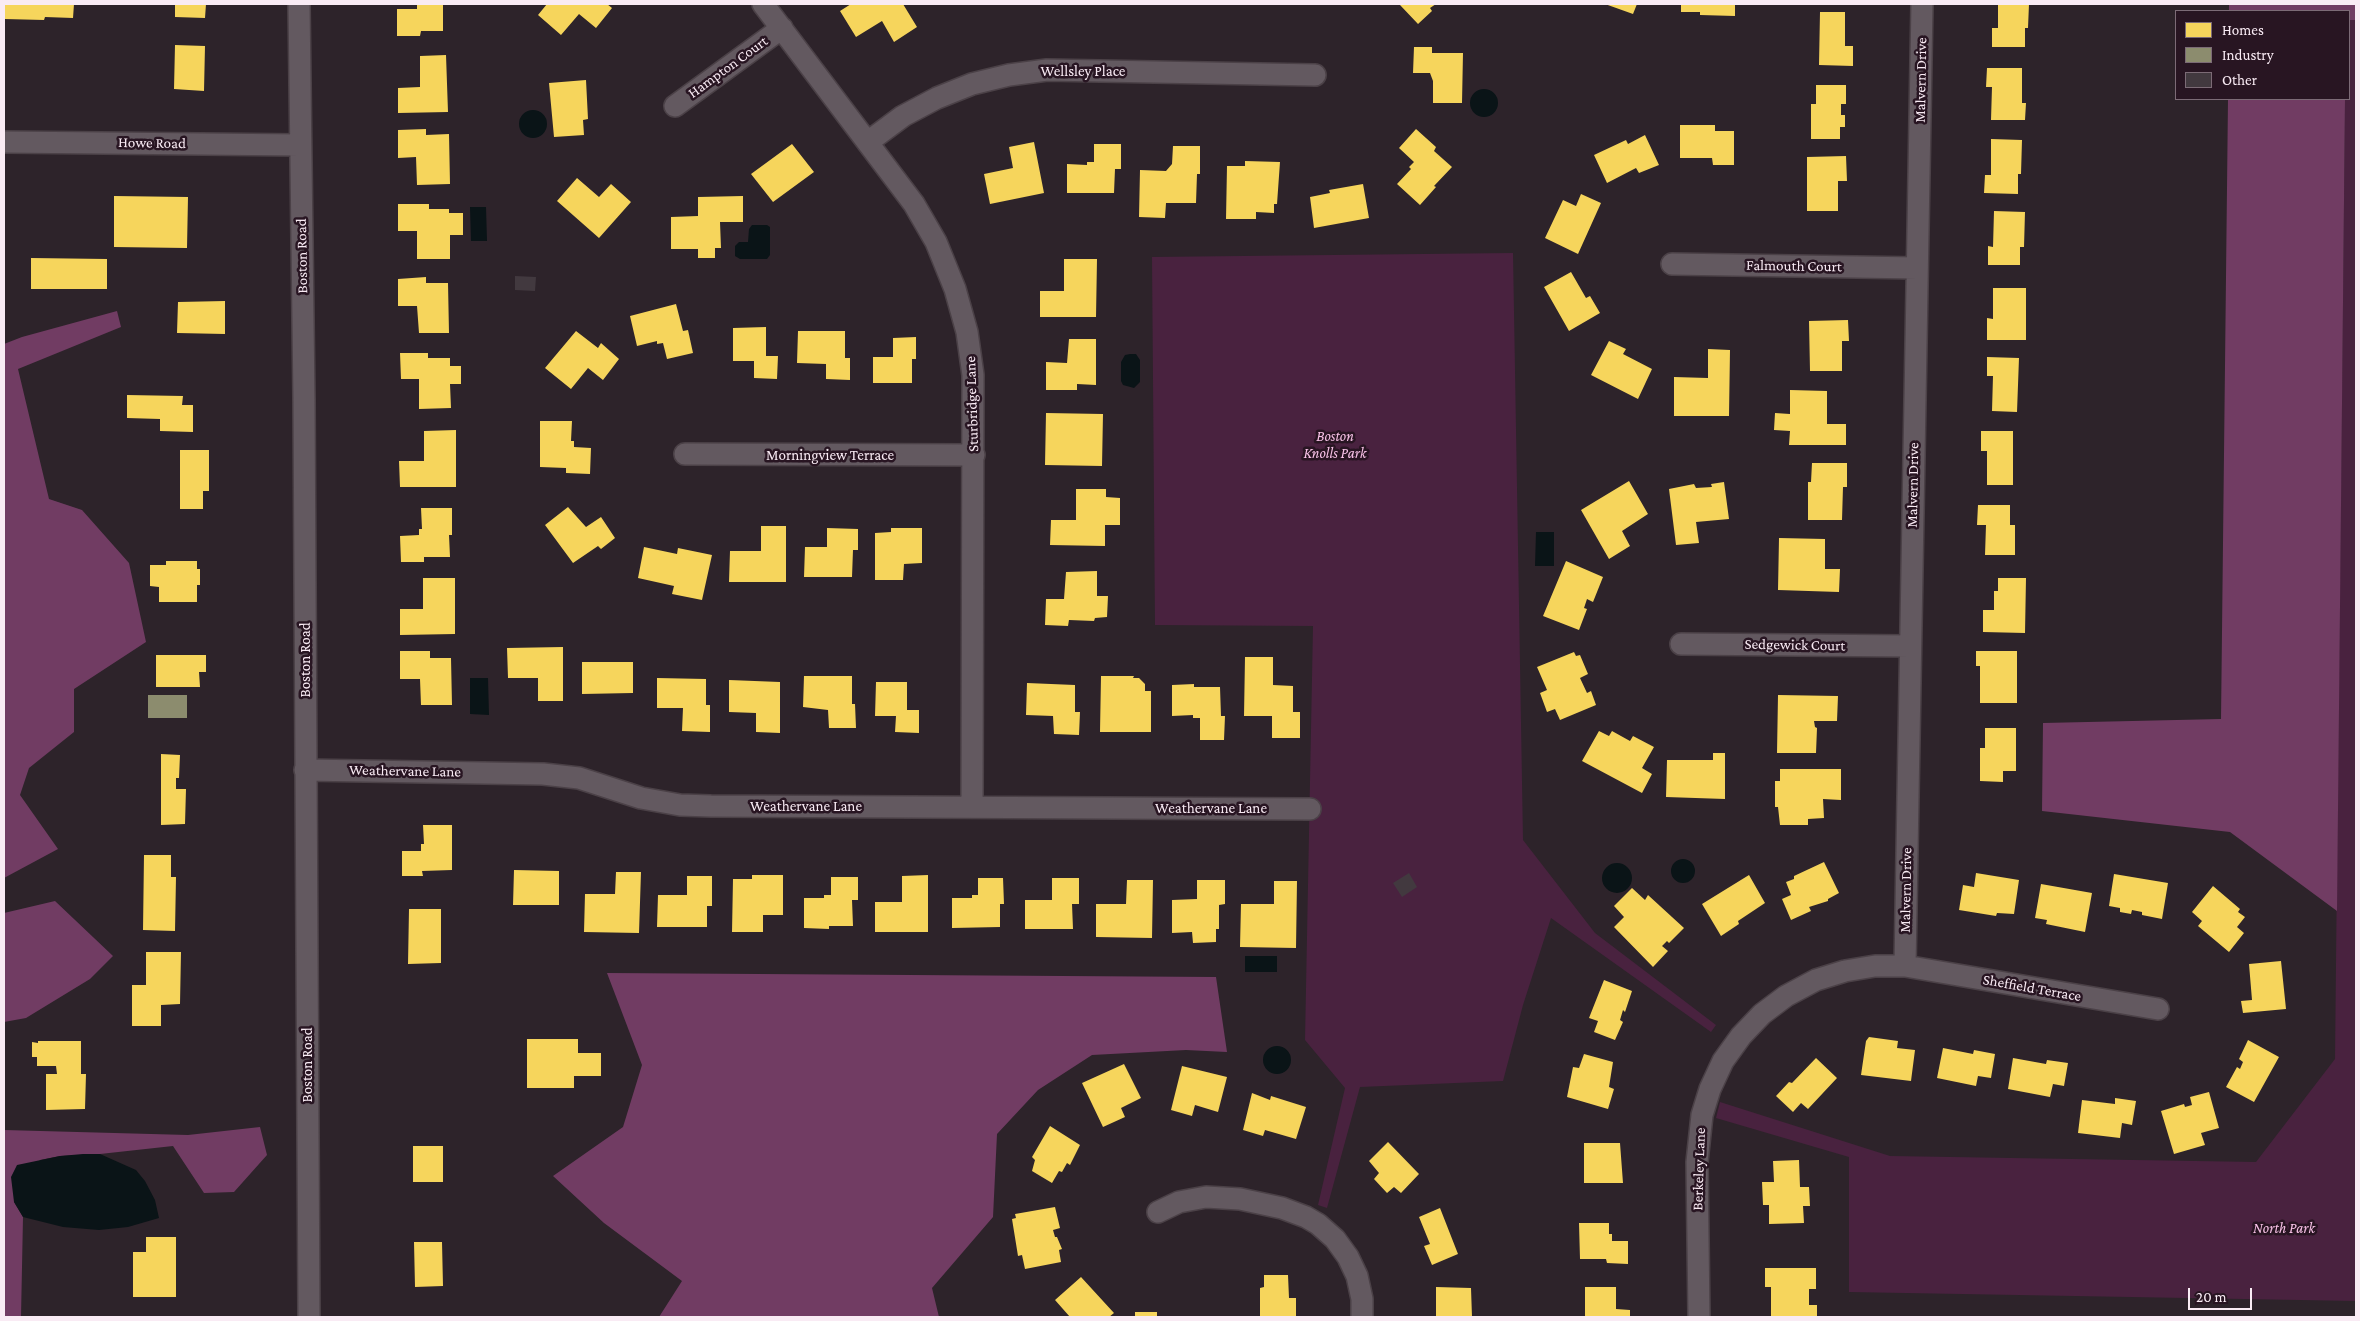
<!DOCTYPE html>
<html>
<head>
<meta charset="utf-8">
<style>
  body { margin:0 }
  #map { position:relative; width:2360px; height:1321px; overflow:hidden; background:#2d232a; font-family:"Crimson Pro",serif }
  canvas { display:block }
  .frame { position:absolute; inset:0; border:5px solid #f9ebf4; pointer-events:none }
  .legend { position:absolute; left:2175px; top:10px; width:175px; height:90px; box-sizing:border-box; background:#281522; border:1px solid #7c6b76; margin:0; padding:6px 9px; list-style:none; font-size:15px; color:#f9ebf4 }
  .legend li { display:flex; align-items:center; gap:10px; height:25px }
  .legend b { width:25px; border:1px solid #7c6b76 }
  .scale { position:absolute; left:2188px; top:1288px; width:64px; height:22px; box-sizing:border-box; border:2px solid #f9ebf4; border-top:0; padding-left:6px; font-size:15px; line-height:18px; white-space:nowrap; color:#f9ebf4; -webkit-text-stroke:4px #281522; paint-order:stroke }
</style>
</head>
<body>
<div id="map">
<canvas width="2360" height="1321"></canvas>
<div class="frame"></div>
<ul class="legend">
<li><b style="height:14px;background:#f6d55c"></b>Homes</li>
<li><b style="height:14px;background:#8c8c6e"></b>Industry</li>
<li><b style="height:14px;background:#42393f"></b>Other</li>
</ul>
<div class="scale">20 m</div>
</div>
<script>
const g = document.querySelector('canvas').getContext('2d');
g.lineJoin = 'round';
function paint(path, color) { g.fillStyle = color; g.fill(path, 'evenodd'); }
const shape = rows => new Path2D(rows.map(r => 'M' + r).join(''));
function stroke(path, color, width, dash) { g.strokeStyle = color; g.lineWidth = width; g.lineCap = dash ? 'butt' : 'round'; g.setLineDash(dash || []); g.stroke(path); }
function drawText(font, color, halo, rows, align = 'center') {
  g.font = font + ' "Crimson Pro",serif'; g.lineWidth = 5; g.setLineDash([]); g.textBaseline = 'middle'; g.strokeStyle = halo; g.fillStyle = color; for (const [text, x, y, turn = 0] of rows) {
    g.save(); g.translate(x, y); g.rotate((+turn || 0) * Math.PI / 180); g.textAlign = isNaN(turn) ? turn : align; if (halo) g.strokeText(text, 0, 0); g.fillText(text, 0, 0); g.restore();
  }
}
paint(shape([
  [2349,20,2356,20,2356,1301,1849,1292,1849,1157,1716,1118,1720,1102,1890,1156,2256,1162,2335,1059,2345,99,2349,99],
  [1513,253,1523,840,1595,933,1716,1025,1711,1032,1551,918,1523,1005,1503,1081,1360,1087,1327,1208,1318,1205,1345,1088,1305,1040,1313,626,1155,625,1152,257]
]), '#49223f');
paint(shape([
  [2229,4,2356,4,2356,20,2349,20,2349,11,2229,11],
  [2228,99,2345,99,2337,911,2230,832,2042,811,2043,723,2221,719],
  [117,311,121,327,18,369,49,499,82,510,129,563,146,642,74,689,74,732,29,768,20,795,58,849,4,878,4,344,22,337],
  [55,901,113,956,90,979,26,1018,4,1022,4,913],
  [607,973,1216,977,1227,1052,1186,1050,1092,1055,1038,1090,997,1134,993,1217,932,1288,939,1317,659,1317,682,1281,604,1223,553,1176,623,1127,642,1065],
  [260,1127,267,1155,234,1192,204,1193,173,1146,100,1154,60,1156,40,1160,14,1202,23,1217,21,1317,4,1317,4,1130,188,1135]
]), '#713c63');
paint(shape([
  '1470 103a14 14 0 1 1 28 0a14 14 0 1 1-28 0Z',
  '519 124a14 14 0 1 1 28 0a14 14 0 1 1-28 0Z',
  [470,207,486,207,487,241,471,241],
  [752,225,767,225,770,227,770,255,767,259,740,259,735,256,735,246,739,242,748,242,749,229],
  [1130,354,1136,354,1140,360,1140,382,1134,388,1123,385,1121,381,1121,362,1125,355],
  [1536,532,1554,532,1554,566,1535,566],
  [470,678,488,678,489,715,470,714],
  '1671 871a12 12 0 1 1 24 0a12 12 0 1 1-24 0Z',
  '1602 878a15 15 0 1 1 30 0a15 15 0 1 1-30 0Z',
  [1245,956,1277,956,1277,972,1245,972],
  '1263 1060a14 14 0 1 1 28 0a14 14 0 1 1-28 0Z',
  [83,1154,100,1154,136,1170,145,1181,155,1200,159,1218,128,1227,99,1230,63,1227,23,1217,14,1202,11,1177,17,1165,60,1156]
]), '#0a1417');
paint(shape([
  [4,4,74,4,73,18,45,17,44,20,4,19],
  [175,4,206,4,205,18,175,17],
  [417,4,443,4,443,31,421,31,420,36,397,36,397,9,417,9],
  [547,4,607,4,612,8,596,28,579,14,561,35,538,15],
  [851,4,903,4,917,27,894,42,882,21,856,37,840,11],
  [1402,4,1436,4,1430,8,1432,11,1418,24,1400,5],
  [1605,4,1637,4,1633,14],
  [1681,4,1735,4,1735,16,1700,15,1700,12,1681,12],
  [1998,4,2029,4,2028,28,2025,28,2025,47,1992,47,1992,28,1998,28],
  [1820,12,1845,12,1845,46,1853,46,1853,66,1819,65],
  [175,45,205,46,204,91,174,89],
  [1414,47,1432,47,1432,53,1463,53,1462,103,1433,103,1433,81,1430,73,1413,73],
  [446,55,448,112,398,113,398,88,420,87,420,56],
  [1987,68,2022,68,2022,103,2026,103,2025,120,1991,120,1992,87,1986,87],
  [586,80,588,119,583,120,584,135,554,137,549,83],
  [1816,85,1846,85,1846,104,1841,104,1841,115,1845,115,1845,127,1840,127,1840,139,1811,139,1811,104,1816,104],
  [1680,125,1715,125,1715,131,1734,131,1734,165,1713,165,1712,158,1680,158],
  [426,129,426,135,449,134,450,184,417,185,416,157,398,158,398,130],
  [1416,129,1436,147,1434,151,1452,167,1434,186,1436,187,1420,205,1397,184,1411,169,1409,167,1414,162,1399,148],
  [1645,135,1659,165,1639,173,1636,168,1607,183,1594,155,1626,140,1628,144],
  [1991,139,2022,140,2021,174,2018,174,2018,194,1984,193,1985,175,1991,175],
  [1034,142,1044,193,990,204,984,174,1013,168,1009,147],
  [792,144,814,172,773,202,751,174],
  [1094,144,1121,144,1121,169,1115,169,1114,193,1067,193,1067,164,1087,165,1087,162,1094,162],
  [1173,146,1200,146,1200,174,1197,174,1196,203,1166,203,1165,218,1139,217,1140,170,1166,171,1172,164],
  [1846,156,1847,181,1838,181,1838,211,1807,211,1807,157],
  [1245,161,1280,162,1277,204,1274,204,1274,213,1256,212,1256,219,1226,219,1227,166,1245,166],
  [577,178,599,197,611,184,631,202,599,238,557,201],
  [1363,184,1369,218,1314,228,1310,197,1330,193,1329,190],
  [1581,194,1601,203,1578,254,1545,238,1563,200,1576,206],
  [114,196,188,197,187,248,114,247],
  [743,196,743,222,720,222,721,248,715,248,715,258,698,258,698,249,671,249,671,217,698,216,698,197],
  [398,204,429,204,429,209,449,209,449,213,463,213,463,235,450,235,450,259,417,259,417,231,398,231],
  [1994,211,2025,212,2024,247,2020,247,2020,265,1988,265,1988,246,1993,247],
  [31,258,107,259,107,289,31,289],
  [1064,259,1097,259,1096,317,1040,317,1040,291,1064,291],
  [1571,272,1586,298,1590,296,1600,313,1569,331,1544,287],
  [426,277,426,283,448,283,449,333,419,333,417,306,398,306,398,279],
  [1993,288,2026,288,2026,340,1987,340,1987,318,1993,319],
  [225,301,225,334,177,333,178,302],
  [676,304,683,331,688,330,693,353,667,359,663,343,657,344,657,341,637,346,630,316],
  [1848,320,1849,341,1842,341,1842,371,1810,371,1809,321],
  [766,327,766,356,778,356,777,379,754,378,754,361,733,361,733,328],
  [576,331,598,348,601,343,619,359,603,380,588,368,571,389,545,368],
  [798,331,845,331,845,358,850,358,850,380,826,379,826,364,797,363],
  [916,337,916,359,912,359,912,383,873,383,873,357,893,357,893,338],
  [1069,339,1096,339,1096,385,1077,384,1077,390,1046,390,1046,362,1067,363],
  [1609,341,1626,349,1623,354,1652,369,1638,399,1591,375],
  [1708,349,1730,350,1729,416,1674,416,1674,377,1708,378],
  [400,353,428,353,428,358,450,358,450,366,461,366,461,384,450,384,451,408,419,409,419,379,401,379],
  [1987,357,2019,358,2017,412,1992,411,1993,376,1987,376],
  [1790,390,1827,391,1827,424,1846,424,1846,445,1789,445,1790,431,1774,430,1775,413,1790,414],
  [127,395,183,396,182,405,193,405,193,432,160,431,160,419,127,418],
  [1046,413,1103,414,1102,466,1045,465],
  [540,421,572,421,571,441,574,441,574,447,591,448,590,474,566,473,566,468,540,467],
  [456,430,456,487,400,487,399,461,424,461,424,431],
  [1981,431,2013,431,2013,485,1987,485,1987,451,1981,451],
  [180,450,209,450,209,491,203,491,203,509,180,509],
  [1812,463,1847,463,1847,487,1843,487,1842,520,1808,520,1808,482,1811,482],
  [1629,481,1648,514,1622,531,1630,546,1609,559,1581,510],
  [1724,482,1729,519,1696,522,1699,543,1676,545,1669,489,1694,484,1696,488,1712,487,1711,484],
  [1076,489,1106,489,1106,497,1120,498,1120,525,1105,525,1105,546,1050,545,1051,520,1076,520],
  [1978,505,2010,505,2010,525,2015,525,2015,555,1985,555,1986,525,1977,525],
  [568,507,586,527,601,517,615,538,601,549,598,546,573,563,545,525],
  [421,508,452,508,452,535,449,535,450,557,424,557,424,562,401,562,400,536,419,535,419,529,422,529],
  [761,526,786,526,786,582,729,582,730,551,761,551],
  [827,528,858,529,858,550,853,550,852,577,804,577,805,547,827,547],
  [891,528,922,528,922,563,904,564,903,580,875,580,875,533,891,532],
  [1779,538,1825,539,1825,569,1840,569,1839,592,1778,590],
  [644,547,677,554,678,548,712,555,702,600,672,594,674,586,638,578],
  [166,561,197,561,197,569,200,569,200,585,197,585,197,602,159,602,159,587,150,586,150,565,166,565],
  [1566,561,1603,577,1593,602,1587,599,1584,608,1587,609,1579,630,1543,616],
  [1097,571,1097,596,1108,596,1107,617,1095,618,1094,621,1069,620,1068,626,1045,625,1046,599,1064,599,1066,572],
  [423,578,455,578,455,634,400,635,400,609,423,609],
  [1998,578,2026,578,2025,633,1983,632,1983,610,1994,610,1994,591,1998,591],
  [563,647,563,701,538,701,538,678,508,678,507,648],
  [400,651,430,651,430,658,451,658,452,705,421,705,420,679,400,679],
  [1976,651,2017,651,2017,703,1980,703,1980,666,1976,666],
  [1574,652,1576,656,1580,655,1588,674,1580,678,1587,693,1591,691,1596,705,1560,720,1555,709,1547,712,1540,693,1547,690,1537,667],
  [156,655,206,655,206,672,199,672,200,687,156,687],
  [1245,657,1273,657,1273,685,1293,686,1293,712,1300,712,1300,738,1272,738,1272,716,1244,716],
  [582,662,633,662,633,693,582,694],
  [804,676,852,676,852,704,855,704,856,728,829,728,828,710,803,707],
  [1101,676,1134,676,1133,678,1139,678,1145,684,1145,691,1151,691,1151,732,1100,732],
  [657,678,706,679,706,705,710,705,710,732,682,731,683,708,657,708],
  [729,680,780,682,780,733,756,732,756,713,729,712],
  [876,682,907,682,907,710,919,710,919,733,895,732,896,716,875,716],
  [1027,683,1075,685,1075,712,1080,712,1079,735,1054,734,1053,716,1026,715],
  [1194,684,1194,687,1220,687,1221,716,1225,716,1224,740,1200,740,1200,718,1193,718,1193,715,1172,716,1172,685],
  [1778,695,1838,696,1837,721,1814,721,1815,727,1817,728,1816,753,1777,753],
  [1985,728,2016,728,2016,771,2003,771,2003,782,1980,781,1980,748,1985,748],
  [1599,731,1609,736,1612,731,1630,741,1633,736,1654,747,1642,768,1652,774,1642,793,1582,761],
  [1713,753,1725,753,1725,799,1666,797,1667,760,1713,760],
  [161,754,180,755,179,778,176,778,176,789,186,789,185,824,161,825],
  [1780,769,1841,769,1841,800,1823,799,1824,818,1808,819,1808,825,1780,825,1778,807,1775,807,1775,781,1780,781],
  [423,825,452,825,452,870,422,871,423,876,402,876,402,851,421,851,421,844,424,844],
  [144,855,171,855,171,877,176,877,175,931,143,930],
  [1824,862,1839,893,1828,899,1828,901,1809,907,1811,911,1791,920,1782,899,1791,895,1786,882,1794,879,1794,876],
  [514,870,559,871,559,905,513,905],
  [616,872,641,872,639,933,584,932,585,894,615,894],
  [1976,873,2019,880,2014,914,1997,913,1996,916,1959,910,1963,885,1974,887],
  [2114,874,2168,883,2162,919,2142,915,2142,912,2132,910,2131,914,2120,912,2120,908,2109,906],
  [752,875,783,875,783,915,763,915,763,932,732,932,733,879,752,879],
  [928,875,928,932,875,932,875,902,902,902,902,876],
  [1749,875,1765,903,1738,921,1739,924,1721,936,1702,904],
  [687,876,712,876,712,906,707,906,707,927,657,927,658,895,687,895],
  [831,877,858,877,858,900,852,900,853,926,829,926,829,929,804,928,804,898,824,898,824,895,831,895],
  [978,878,1003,878,1004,904,1000,904,1000,927,952,928,952,898,972,898,972,895,978,895],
  [1052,878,1079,878,1079,904,1072,904,1073,929,1025,929,1025,900,1052,900],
  [1127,880,1153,880,1152,938,1096,937,1096,904,1126,904],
  [1197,880,1225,880,1225,904,1219,905,1219,929,1216,929,1216,942,1193,943,1192,932,1172,933,1172,900,1197,899],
  [1274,881,1297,881,1296,948,1240,947,1241,904,1274,904],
  [2041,884,2092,893,2085,932,2046,924,2047,920,2035,918],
  [2213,886,2240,909,2238,912,2245,917,2237,927,2244,933,2229,952,2198,926,2202,921,2192,912],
  [1632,888,1645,900,1648,895,1684,928,1669,943,1667,941,1662,946,1668,951,1653,967,1614,927,1624,917,1614,906],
  [409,909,441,909,441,963,408,964],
  [146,952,181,952,180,1004,161,1005,161,1026,132,1026,132,985,146,985],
  [2281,961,2286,1009,2243,1013,2241,1001,2252,1000,2249,964],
  [1604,980,1632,991,1625,1012,1623,1010,1620,1020,1623,1022,1615,1040,1594,1032,1598,1021,1589,1018],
  [1869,1037,1898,1041,1897,1048,1915,1050,1911,1081,1861,1075,1866,1041],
  [527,1039,578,1039,578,1053,601,1053,601,1076,574,1076,574,1088,527,1088],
  [2248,1040,2279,1057,2254,1102,2226,1087,2237,1067,2240,1069,2243,1062,2239,1059],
  [38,1041,81,1041,81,1074,86,1074,85,1109,46,1110,46,1074,57,1074,56,1066,37,1066,37,1057,32,1057,32,1042,38,1043],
  [1943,1048,1973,1054,1974,1050,1995,1054,1991,1078,1978,1076,1976,1086,1937,1078],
  [1584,1054,1613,1062,1609,1087,1614,1089,1608,1109,1567,1097,1573,1067,1579,1068],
  [1816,1058,1837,1078,1808,1109,1801,1103,1793,1112,1776,1096,1789,1082,1792,1083],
  [2013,1058,2046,1064,2047,1060,2068,1063,2064,1086,2053,1084,2050,1097,2008,1089],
  [1124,1064,1141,1098,1121,1108,1125,1117,1103,1127,1082,1083],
  [1182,1066,1227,1077,1218,1112,1195,1105,1192,1116,1171,1110],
  [2209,1092,2219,1128,2201,1133,2205,1145,2174,1154,2161,1111,2184,1104,2185,1107,2192,1105,2190,1097],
  [1252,1093,1270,1100,1271,1096,1306,1107,1296,1139,1265,1130,1263,1136,1243,1130],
  [2115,1098,2136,1101,2132,1125,2122,1123,2120,1138,2078,1133,2082,1100,2115,1104],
  [1050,1126,1080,1145,1070,1165,1067,1163,1062,1172,1059,1171,1052,1183,1032,1171,1035,1160,1032,1157],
  [1388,1142,1419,1174,1401,1193,1394,1187,1387,1193,1374,1179,1379,1173,1369,1161],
  [1584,1143,1620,1143,1623,1183,1584,1183],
  [413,1146,443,1146,443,1182,413,1182],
  [1799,1160,1800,1187,1809,1187,1810,1206,1803,1206,1804,1223,1769,1224,1769,1205,1763,1205,1762,1182,1774,1182,1773,1161],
  [1055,1207,1060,1228,1053,1230,1055,1237,1057,1237,1062,1249,1059,1250,1061,1262,1025,1269,1022,1255,1018,1256,1012,1219,1016,1218,1015,1214],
  [1440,1208,1458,1254,1432,1265,1424,1246,1430,1244,1419,1217],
  [1579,1223,1609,1223,1609,1234,1612,1234,1612,1241,1628,1241,1628,1264,1607,1263,1606,1259,1580,1259],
  [146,1237,176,1237,176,1297,133,1297,133,1252,146,1252],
  [414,1242,442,1242,443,1286,415,1287],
  [1765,1268,1816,1268,1816,1289,1809,1289,1809,1305,1817,1305,1817,1317,1771,1317,1771,1287,1765,1287],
  [1264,1275,1288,1275,1289,1298,1296,1298,1296,1317,1260,1317,1260,1288,1264,1287],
  [1081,1277,1114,1313,1109,1317,1070,1317,1055,1300],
  [1436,1287,1471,1288,1472,1317,1436,1317],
  [1585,1287,1616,1287,1616,1309,1630,1310,1630,1317,1585,1317],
  [1135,1312,1157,1312,1157,1317,1135,1317]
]), '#f6d55c');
paint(shape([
  [148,695,187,695,187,718,148,718]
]), '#8c8c6e');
paint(shape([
  [515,276,536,277,535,291,515,290],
  [1409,873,1417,887,1402,897,1393,883]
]), '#42393f');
const minor = shape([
  [299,4,304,399,309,1317],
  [763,4,914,204,936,242,955,289,967,332,973,375,972,807],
  [675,106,782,28],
  [4,142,300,145],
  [868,142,903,116,937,98,972,84,1009,75,1047,70,1315,75],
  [1672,264,1917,268],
  [685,454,974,455],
  [1681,644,1910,646],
  [305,770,543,774,579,778,641,798,680,805,711,806,1310,809],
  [1905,966,1922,4],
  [1158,1212,1179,1202,1206,1197,1240,1199,1282,1208,1306,1217,1318,1224,1335,1239,1348,1257,1357,1276,1362,1299,1362,1317],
  [1699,1317,1697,1162,1702,1115,1710,1089,1723,1061,1741,1036,1762,1014,1786,996,1816,980,1845,971,1875,966,1905,966,2158,1009]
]);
stroke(minor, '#4b4147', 24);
stroke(minor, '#635960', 21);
drawText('15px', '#f9ebf4', '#281522', [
  ["Hampton Court",728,67,-36],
  ["Wellsley Place",1083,71],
  ["Malvern Drive",1921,80,-89],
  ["Howe Road",152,143,1],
  ["Boston Road",302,256,-91],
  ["Falmouth Court",1794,266,1],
  ["Sturbridge Lane",972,404,-92],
  ["Morningview Terrace",830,455],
  ["Malvern Drive",1913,485,-89],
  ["Sedgewick Court",1795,645,1],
  ["Boston Road",305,660,-90],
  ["Weathervane Lane",405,771,1],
  ["Weathervane Lane",806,806],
  ["Weathervane Lane",1211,808],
  ["Malvern Drive",1906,890,-89],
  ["Sheffield Terrace",2032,988,10],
  ["Boston Road",307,1065,-90],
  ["Berkeley Lane",1699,1169,-88]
]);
drawText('italic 15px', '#f8c2e7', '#281522', [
  ["Boston",1335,436],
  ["Knolls Park",1335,453],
  ["North Park",2284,1228]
]);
</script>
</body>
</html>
